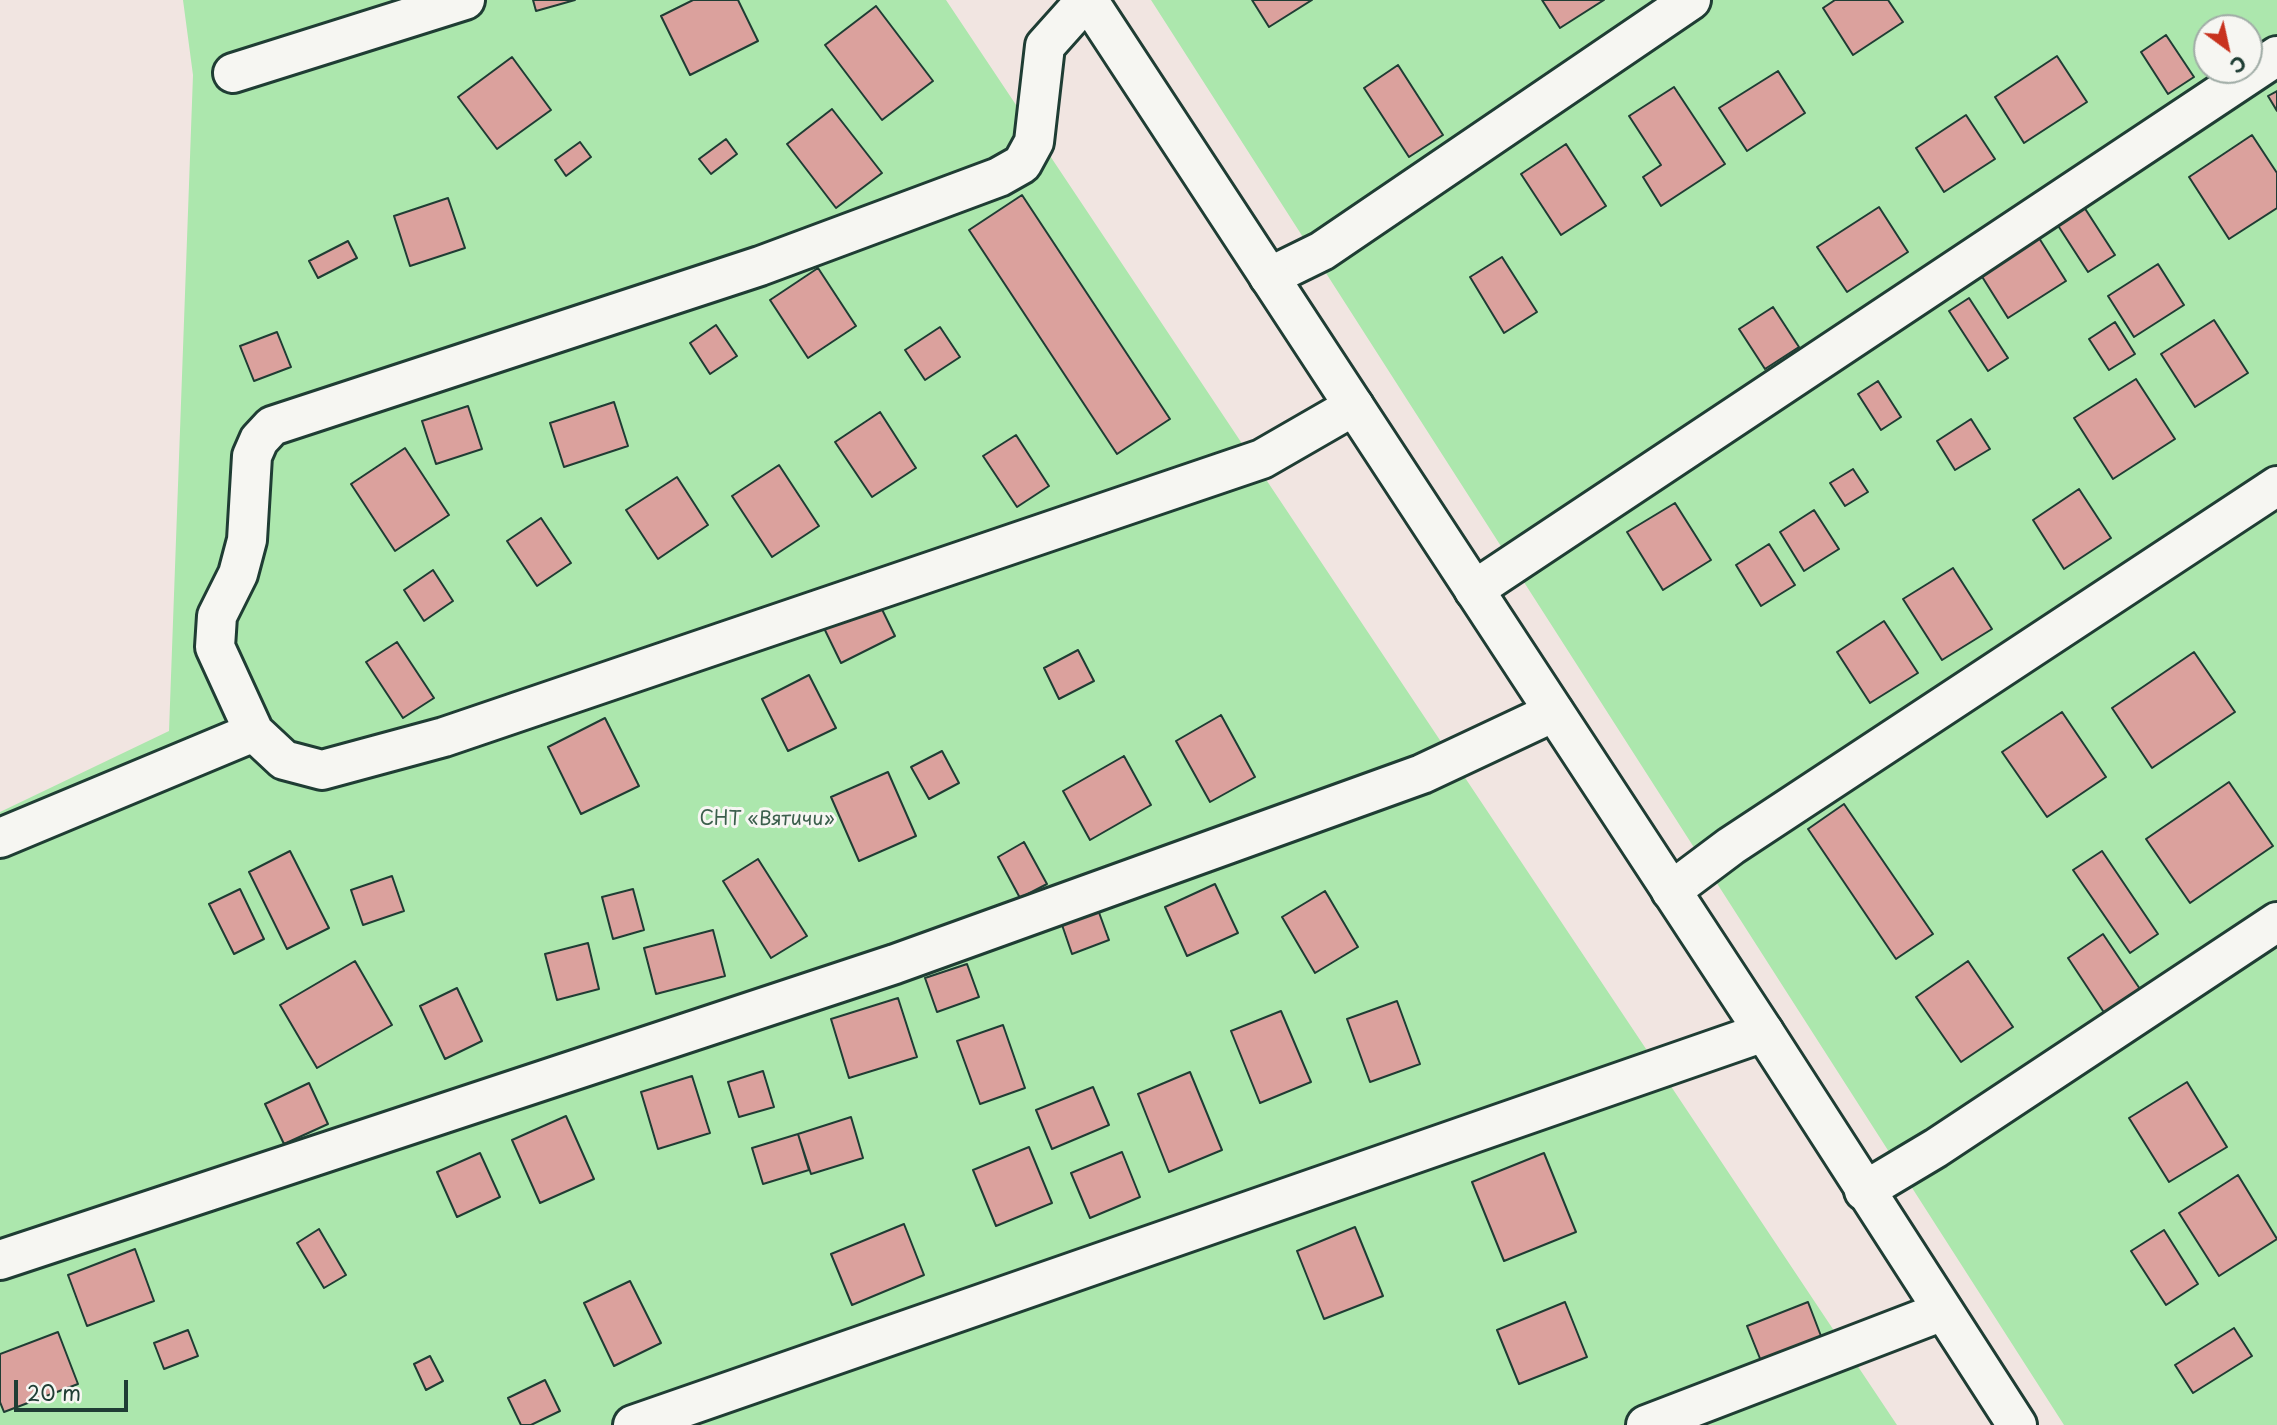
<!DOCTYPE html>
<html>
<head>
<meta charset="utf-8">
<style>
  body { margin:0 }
  #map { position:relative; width:2277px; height:1425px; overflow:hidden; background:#f1e5e1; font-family:"Playpen Sans",sans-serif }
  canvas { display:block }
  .north { position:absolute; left:2193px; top:14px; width:70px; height:70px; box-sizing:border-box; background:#f6f6f2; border:2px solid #a0aca6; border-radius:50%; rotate:147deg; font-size:19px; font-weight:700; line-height:28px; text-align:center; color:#1f3d34 }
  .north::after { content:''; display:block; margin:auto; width:24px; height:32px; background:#c8321e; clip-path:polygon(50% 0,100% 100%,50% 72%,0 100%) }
  .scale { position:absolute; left:14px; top:1380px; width:114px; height:32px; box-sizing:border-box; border:4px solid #1f3d34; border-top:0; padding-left:9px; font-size:21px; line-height:24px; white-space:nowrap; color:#1f3d34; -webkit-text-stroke:5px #f6f6f2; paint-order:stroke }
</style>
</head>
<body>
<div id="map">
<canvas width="2277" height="1425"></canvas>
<div class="north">С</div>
<div class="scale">20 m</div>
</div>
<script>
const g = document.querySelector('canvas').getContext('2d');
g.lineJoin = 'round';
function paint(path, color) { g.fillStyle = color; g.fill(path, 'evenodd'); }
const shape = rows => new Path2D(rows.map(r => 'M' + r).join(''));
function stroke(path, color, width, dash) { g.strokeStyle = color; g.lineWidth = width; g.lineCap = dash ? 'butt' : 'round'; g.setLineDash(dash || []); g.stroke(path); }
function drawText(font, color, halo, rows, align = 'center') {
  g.font = font + ' "Playpen Sans",sans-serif'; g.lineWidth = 6; g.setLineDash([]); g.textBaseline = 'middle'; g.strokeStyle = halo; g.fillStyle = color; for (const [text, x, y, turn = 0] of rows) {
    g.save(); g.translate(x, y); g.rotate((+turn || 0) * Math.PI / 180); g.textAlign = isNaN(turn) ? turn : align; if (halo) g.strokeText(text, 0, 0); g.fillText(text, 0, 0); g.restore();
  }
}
paint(shape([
  [183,0,946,0,1897,1425,0,1425,0,812,169,731,193,75],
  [1151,0,2277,0,2277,1425,2064,1425],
  [2207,28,2249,28,2249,70,2207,70]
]), '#ace7ad');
const building = shape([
  [533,0,575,0,536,11,533,0],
  [693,0,738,0,758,41,690,75,661,16,693,0],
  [1252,0,1312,0,1269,27,1252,0],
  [1542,0,1604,0,1560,28,1542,0],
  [1835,0,1888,0,1903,22,1853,55,1823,8,1835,0],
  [876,6,933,81,882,120,825,45,876,6],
  [2166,35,2194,77,2168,94,2141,52,2166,35],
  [2057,56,2087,102,2024,143,1995,97,2057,56],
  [512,57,551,110,497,149,458,97,512,57],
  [1398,65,1443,135,1409,157,1364,88,1398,65],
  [1778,71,1805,113,1747,151,1719,108,1778,71],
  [1674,87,1725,164,1661,206,1643,177,1661,165,1629,116,1674,87],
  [2277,91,2277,111,2268,96,2277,91],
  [832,109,882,173,836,208,787,144,832,109],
  [1966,115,1995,159,1944,192,1916,148,1966,115],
  [2252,135,2277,173,2277,208,2229,239,2189,177,2252,135],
  [726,139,737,154,711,174,699,159,726,139],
  [580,142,591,157,566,176,555,160,580,142],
  [1566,144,1606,206,1561,235,1521,174,1566,144],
  [2073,190,2115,255,2088,272,2046,207,2073,190],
  [1022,195,1170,419,1117,454,969,230,1022,195],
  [448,198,465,248,410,266,394,216,448,198],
  [1879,207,1908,252,1847,292,1817,247,1879,207],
  [2039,238,2066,281,2008,318,1981,275,2039,238],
  [348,241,357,258,318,278,309,261,348,241],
  [1502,257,1537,312,1504,333,1470,277,1502,257],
  [2158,264,2184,305,2134,337,2108,296,2158,264],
  [818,268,856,326,808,358,770,300,818,268],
  [1969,298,2008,358,1988,371,1949,311,1969,298],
  [1773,307,1799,347,1765,369,1739,329,1773,307],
  [2214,320,2248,373,2195,407,2161,354,2214,320],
  [2115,322,2135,354,2109,370,2089,339,2115,322],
  [716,325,737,356,710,374,690,343,716,325],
  [940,327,960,357,925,380,905,350,940,327],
  [277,332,291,367,254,381,240,346,277,332],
  [2136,379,2175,439,2113,479,2074,418,2136,379],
  [1878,381,1901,417,1881,430,1858,394,1878,381],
  [614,402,628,446,564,467,550,423,614,402],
  [468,406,482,449,436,464,422,421,468,406],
  [880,412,916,468,872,497,835,442,880,412],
  [1971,419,1990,449,1955,470,1937,441,1971,419],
  [1016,435,1049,486,1017,507,983,456,1016,435],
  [405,448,449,515,395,551,351,484,405,448],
  [779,465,819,526,772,557,732,496,779,465],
  [1853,469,1868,492,1845,506,1830,483,1853,469],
  [677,477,708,525,658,559,626,510,677,477],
  [2079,489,2111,538,2064,569,2033,520,2079,489],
  [1675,503,1711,560,1663,590,1627,532,1675,503],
  [1814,510,1839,549,1804,571,1780,532,1814,510],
  [541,518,571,563,537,586,507,541,541,518],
  [1769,544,1795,585,1761,606,1736,565,1769,544],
  [1953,568,1992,629,1942,660,1903,599,1953,568],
  [433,570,453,601,424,621,404,590,433,570],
  [875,595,895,636,841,663,821,622,875,595],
  [1884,621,1918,673,1870,703,1837,652,1884,621],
  [397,642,434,698,403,718,366,662,397,642],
  [1078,650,1094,681,1059,699,1044,668,1078,650],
  [2194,652,2235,712,2152,768,2112,708,2194,652],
  [809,675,836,728,788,751,762,699,809,675],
  [2062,712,2106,777,2047,817,2002,752,2062,712],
  [1221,715,1255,777,1210,802,1176,741,1221,715],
  [605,718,639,786,581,814,548,747,605,718],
  [942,751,959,783,929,799,911,767,942,751],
  [1124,756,1151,805,1090,840,1063,791,1124,756],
  [888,772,916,836,859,861,831,797,888,772],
  [2229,782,2273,846,2190,903,2146,839,2229,782],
  [1844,804,1933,934,1896,959,1808,829,1844,804],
  [1024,842,1047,884,1020,898,998,857,1024,842],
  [290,851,329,928,287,949,249,872,290,851],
  [2102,851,2158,934,2130,953,2073,870,2102,851],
  [758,859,807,936,771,958,723,881,758,859],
  [392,876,404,911,363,925,351,890,392,876],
  [1215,884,1238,933,1187,956,1165,907,1215,884],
  [240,889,264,939,234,954,209,904,240,889],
  [633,889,644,930,613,939,602,897,633,889],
  [1325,891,1358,947,1315,973,1282,917,1325,891],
  [1097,907,1109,940,1072,954,1060,919,1097,907],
  [713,930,725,976,656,994,644,948,713,930],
  [2103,934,2140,989,2105,1014,2068,958,2103,934],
  [588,943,599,989,557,1000,545,954,588,943],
  [355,961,392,1025,317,1068,280,1005,355,961],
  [1968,961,2013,1027,1961,1062,1916,997,1968,961],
  [967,964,979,997,937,1012,925,978,967,964],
  [457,988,482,1041,445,1059,420,1006,457,988],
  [898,998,917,1057,849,1078,831,1019,898,998],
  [1397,1001,1420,1064,1370,1082,1347,1019,1397,1001],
  [1281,1011,1311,1082,1260,1103,1231,1031,1281,1011],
  [1003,1025,1025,1088,980,1104,957,1041,1003,1025],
  [763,1071,774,1107,739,1117,728,1082,763,1071],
  [1190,1072,1222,1150,1169,1172,1138,1094,1190,1072],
  [692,1076,710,1133,658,1149,641,1092,692,1076],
  [2187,1082,2227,1147,2169,1182,2129,1118,2187,1082],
  [309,1083,328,1124,284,1144,265,1104,309,1083],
  [1093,1087,1109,1125,1052,1149,1036,1110,1093,1087],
  [566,1116,594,1179,540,1203,512,1140,566,1116],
  [851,1117,863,1158,811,1174,798,1134,851,1117],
  [798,1134,809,1170,763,1184,752,1148,798,1134],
  [1029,1147,1052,1203,996,1226,973,1170,1029,1147],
  [1122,1152,1140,1197,1090,1218,1071,1173,1122,1152],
  [480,1153,500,1197,457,1217,437,1172,480,1153],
  [1544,1153,1576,1232,1504,1261,1472,1182,1544,1153],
  [2238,1175,2277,1239,2219,1276,2179,1213,2238,1175],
  [904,1224,924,1275,852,1305,831,1254,904,1224],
  [1355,1227,1383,1296,1324,1319,1297,1251,1355,1227],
  [319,1229,346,1275,324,1288,297,1243,319,1229],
  [2164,1230,2198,1284,2166,1305,2131,1251,2164,1230],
  [135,1249,154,1301,87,1326,68,1275,135,1249],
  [630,1281,661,1343,614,1366,584,1303,630,1281],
  [1565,1302,1587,1357,1519,1384,1497,1330,1565,1302],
  [1808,1302,1821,1336,1761,1361,1747,1326,1808,1302],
  [2234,1328,2252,1356,2193,1393,2175,1365,2234,1328],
  [188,1330,198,1356,164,1369,154,1343,188,1330],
  [58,1332,78,1384,4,1412,0,1402,0,1354,58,1332],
  [430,1356,443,1381,426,1390,414,1364,430,1356],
  [545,1380,560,1411,531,1425,521,1425,508,1398,545,1380]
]);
paint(building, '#dba19d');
stroke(building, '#1f3d34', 2);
const minor = shape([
  [1086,0,1045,46,1034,142,1022,164,999,177,760,266,272,426,259,440,252,456,247,540,238,574,217,616,215,647,254,732,284,760,322,770,444,737,1262,459,1354,406],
  [233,73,465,0],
  [1269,277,1322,251,1691,0],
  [1474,590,2277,56],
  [0,838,254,732],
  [1671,891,1731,846,2277,486],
  [1864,1191,1936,1148,2277,922],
  [0,1260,895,964,1422,774,1554,712],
  [633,1425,1764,1032],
  [1646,1425,1943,1311]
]);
const major = shape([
  [1088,0,1764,1032,2017,1425]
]);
stroke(minor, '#1f3d34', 44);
stroke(major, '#1f3d34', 44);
stroke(minor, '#f6f6f2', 38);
stroke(major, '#f6f6f2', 38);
drawText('19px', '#3b5f4c', '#f6f6f2', [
  ["СНТ «Вятичи»",767,820]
]);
</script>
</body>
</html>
